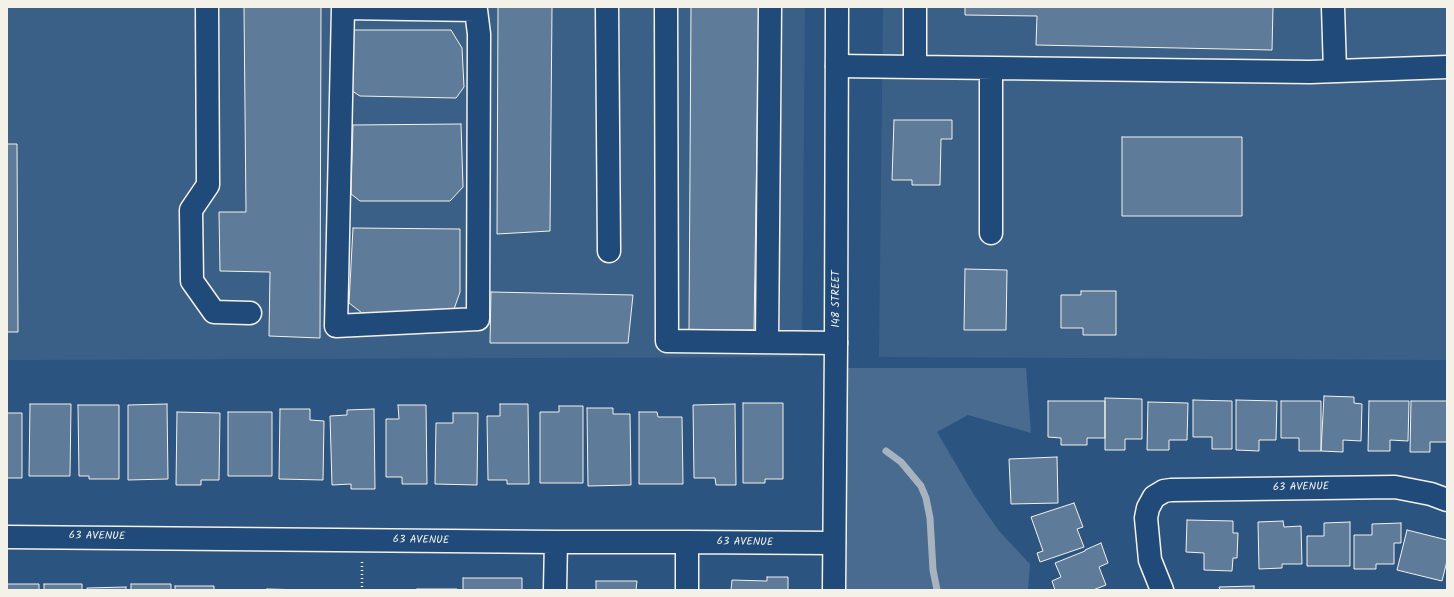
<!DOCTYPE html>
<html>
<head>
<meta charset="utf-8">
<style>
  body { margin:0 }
  #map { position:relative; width:1454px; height:597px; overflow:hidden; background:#2c5481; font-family:Kalam,sans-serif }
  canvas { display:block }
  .frame { position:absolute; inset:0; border:8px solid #f4f1e8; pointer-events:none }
</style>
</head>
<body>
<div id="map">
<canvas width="1454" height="597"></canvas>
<div class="frame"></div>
</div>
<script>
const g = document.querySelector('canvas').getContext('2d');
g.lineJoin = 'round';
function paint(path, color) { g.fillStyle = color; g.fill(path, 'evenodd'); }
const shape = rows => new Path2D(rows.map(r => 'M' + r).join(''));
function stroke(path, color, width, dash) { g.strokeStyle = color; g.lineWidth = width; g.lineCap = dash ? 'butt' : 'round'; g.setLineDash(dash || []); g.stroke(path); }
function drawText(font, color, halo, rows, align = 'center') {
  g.font = font + ' Kalam,sans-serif'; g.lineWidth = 3.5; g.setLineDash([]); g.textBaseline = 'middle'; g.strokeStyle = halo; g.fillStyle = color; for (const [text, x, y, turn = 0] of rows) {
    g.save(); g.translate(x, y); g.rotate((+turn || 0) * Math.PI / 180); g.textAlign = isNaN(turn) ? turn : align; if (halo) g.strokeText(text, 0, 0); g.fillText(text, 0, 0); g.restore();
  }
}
paint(shape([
  [7,7,805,7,802,357,7,360],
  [883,7,1447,7,1447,360,879,357]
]), '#3b6088');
paint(shape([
  [843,368,1026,368,1031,433,968,415,937,432,974,495,999,531,1030,564,1028,590,843,590]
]), '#496b90');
stroke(shape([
  [886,451,901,462,921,486,926,498,930,518,933,570,937,590]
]), '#a7b4c0', 7);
const building = shape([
  [244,7,321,7,320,338,269,336,270,272,220,271,219,212,246,212,244,7],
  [498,7,552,7,550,231,497,234,498,7],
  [691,7,759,7,754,330,689,330,691,7],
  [965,7,1273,7,1272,50,1036,45,1037,16,965,15,965,7],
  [350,30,451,30,462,48,464,87,456,98,360,96,349,89,350,30],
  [894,120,952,120,952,139,941,139,940,185,912,185,912,180,892,180,894,120],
  [461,124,463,187,450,201,360,201,351,194,353,125,461,124],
  [1122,137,1242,137,1242,216,1122,216,1122,137],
  [7,144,17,144,18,332,7,332,7,144],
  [353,228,460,229,460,292,453,312,362,313,349,303,353,228],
  [965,269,1007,270,1006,330,964,330,965,269],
  [1081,291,1116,291,1116,335,1083,335,1083,328,1061,328,1061,295,1081,295,1081,291],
  [491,292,633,295,628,343,490,343,491,292],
  [1324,396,1354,397,1354,403,1362,404,1361,441,1343,440,1343,452,1321,451,1324,396],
  [1105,398,1142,399,1142,439,1125,439,1125,450,1105,450,1105,398],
  [1193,400,1232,401,1232,449,1212,449,1212,437,1193,437,1193,400],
  [1236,400,1277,401,1276,440,1259,440,1259,451,1236,450,1236,400],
  [1048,401,1105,401,1105,438,1087,438,1087,445,1061,445,1061,438,1048,437,1048,401],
  [1281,401,1321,401,1321,451,1299,451,1299,438,1281,438,1281,401],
  [1369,401,1409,401,1408,441,1390,440,1390,451,1368,451,1369,401],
  [1411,401,1447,401,1447,442,1430,442,1430,452,1410,452,1411,401],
  [1148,402,1188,403,1187,440,1169,440,1169,450,1147,450,1148,402],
  [743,403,783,403,783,479,765,479,765,483,743,483,743,403],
  [30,404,71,404,70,476,29,476,30,404],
  [167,404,168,479,128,480,128,405,167,404],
  [500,404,528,404,529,484,507,484,507,480,488,480,487,416,500,416,500,404],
  [735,404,736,485,716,485,715,478,694,478,693,405,735,404],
  [78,405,119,405,119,479,89,479,89,476,79,476,78,405],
  [398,405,426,405,427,484,402,484,402,477,386,477,386,419,399,419,398,405],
  [559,406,583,406,583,483,540,483,540,412,559,412,559,406],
  [587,408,613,408,613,414,630,414,631,485,588,486,587,408],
  [280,409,310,409,310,420,324,421,323,480,279,479,280,409],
  [374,409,375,489,351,489,351,484,332,485,330,416,347,415,347,410,374,409],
  [177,412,220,413,219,480,201,480,201,485,176,485,177,412],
  [228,412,272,412,272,476,228,476,228,412],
  [639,412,657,412,658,417,682,417,683,484,639,484,639,412],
  [7,413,22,413,22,478,7,478,7,413],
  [453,413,478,413,477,485,435,484,436,423,453,423,453,413],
  [1057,457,1058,503,1011,504,1009,459,1057,457],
  [1074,503,1083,527,1077,529,1084,547,1040,562,1037,553,1043,551,1031,517,1074,503],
  [1187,520,1233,521,1233,533,1238,533,1237,558,1233,558,1232,571,1204,570,1204,553,1186,552,1187,520],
  [1283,521,1284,527,1301,526,1302,564,1282,564,1282,568,1259,569,1258,522,1283,521],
  [1350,522,1350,566,1307,566,1307,536,1324,536,1324,523,1350,522],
  [1401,523,1401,543,1394,543,1394,564,1376,564,1376,569,1354,569,1354,535,1372,535,1372,524,1401,523],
  [1407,530,1447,540,1447,561,1442,581,1397,570,1407,530],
  [1101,543,1108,563,1099,567,1106,585,1093,590,1055,590,1052,581,1061,577,1055,563,1085,551,1085,550,1101,543],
  [767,577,788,577,788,590,706,590,731,590,732,580,767,581,767,577],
  [463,578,522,578,522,590,463,590,463,578],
  [596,581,637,581,636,590,596,590,596,581],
  [7,584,39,584,39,590,7,590,7,584],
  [44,584,82,584,82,590,44,590,44,584],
  [131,584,171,584,171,590,131,590,131,584],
  [175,586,214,586,214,590,175,590,175,586],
  [1254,586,1254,590,1220,590,1219,587,1254,586],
  [126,587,126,590,87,590,87,588,126,587],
  [267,589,307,590,267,590,267,589],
  [417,589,457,589,457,590,417,590,417,589]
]);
paint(building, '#5e7b9a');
stroke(building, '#f4f1e8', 1);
const minor = shape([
  [207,7,208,185,191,210,192,281,214,312,250,313],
  [607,7,609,251],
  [666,7,667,341,836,343],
  [1333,7,1335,71],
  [343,8,476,10,479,34,478,319,336,326,343,8,343,7],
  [837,66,1310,72,1447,67],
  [915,67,915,7],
  [991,68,991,233],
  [767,342,770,7],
  [7,537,556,542,687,542,834,543],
  [555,590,556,542],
  [687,590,687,542],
  [1162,590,1150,560,1146,518,1148,508,1154,497,1164,491,1171,490,1395,487,1431,494,1447,500]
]);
const major = shape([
  [834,590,836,343,837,7]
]);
stroke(minor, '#f4f1e8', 25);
stroke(major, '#f4f1e8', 25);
stroke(shape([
  [362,562,362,590]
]), '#f4f1e8', 2.5, [1, 3]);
stroke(minor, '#1f4a7a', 22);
stroke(major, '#1f4a7a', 22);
drawText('11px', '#f4f1e8', '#1f4a7a', [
  ["148 STREET",837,299,-90],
  ["63 AVENUE",1301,488,-1],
  ["63 AVENUE",97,537,1],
  ["63 AVENUE",421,541,1],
  ["63 AVENUE",745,543,1]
]);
</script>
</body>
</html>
